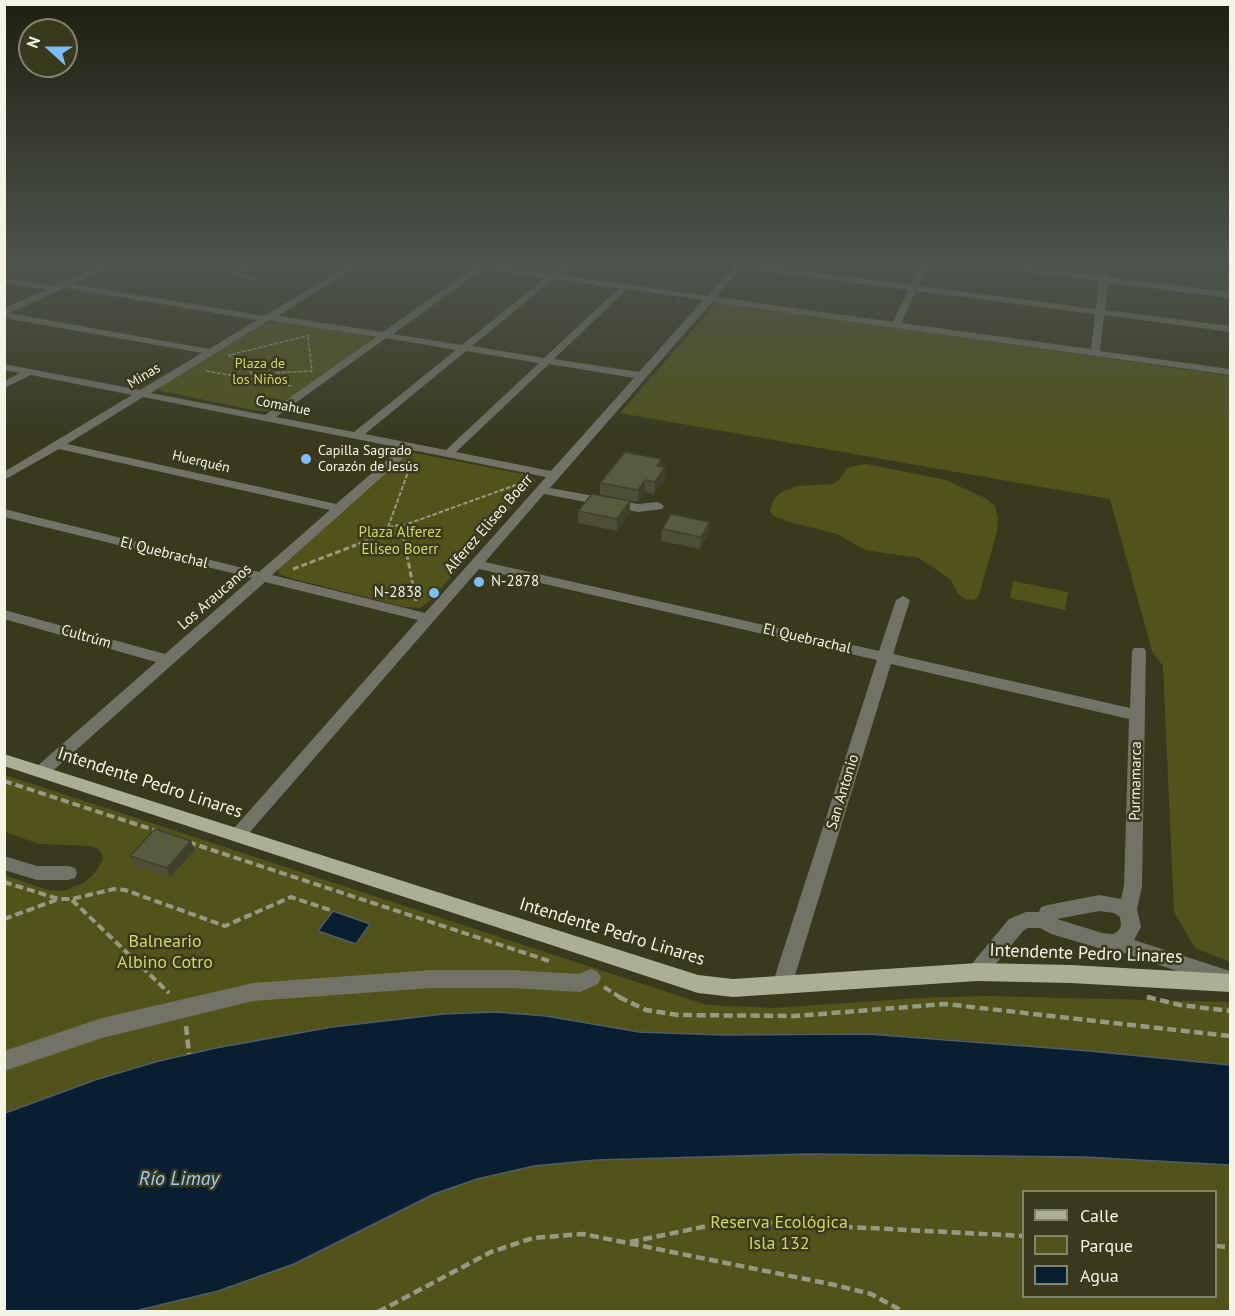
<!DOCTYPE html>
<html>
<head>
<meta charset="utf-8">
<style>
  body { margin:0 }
  #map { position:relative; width:1235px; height:1316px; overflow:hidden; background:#38391d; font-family:"PT Sans",sans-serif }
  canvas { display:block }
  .frame { position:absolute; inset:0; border:6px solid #f3f4e3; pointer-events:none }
  .legend { position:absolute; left:1022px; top:1190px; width:195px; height:108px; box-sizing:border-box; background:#38391d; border:2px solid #83846c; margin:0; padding:8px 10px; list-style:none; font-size:18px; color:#f3f4e3 }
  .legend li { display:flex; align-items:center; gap:12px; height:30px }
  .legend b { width:30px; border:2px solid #83846c }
  .north { position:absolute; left:18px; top:18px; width:60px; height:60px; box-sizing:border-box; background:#38391d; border:2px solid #83846c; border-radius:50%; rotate:291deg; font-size:16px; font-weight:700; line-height:24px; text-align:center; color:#f3f4e3 }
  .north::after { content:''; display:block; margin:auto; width:21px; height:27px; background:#7dbef9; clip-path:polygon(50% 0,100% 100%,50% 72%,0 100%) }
</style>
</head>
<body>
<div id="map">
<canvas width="1235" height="1316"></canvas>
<div class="frame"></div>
<ul class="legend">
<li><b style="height:8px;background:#acaf93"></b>Calle</li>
<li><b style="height:16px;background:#51531a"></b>Parque</li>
<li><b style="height:16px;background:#091e31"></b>Agua</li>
</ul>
<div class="north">N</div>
</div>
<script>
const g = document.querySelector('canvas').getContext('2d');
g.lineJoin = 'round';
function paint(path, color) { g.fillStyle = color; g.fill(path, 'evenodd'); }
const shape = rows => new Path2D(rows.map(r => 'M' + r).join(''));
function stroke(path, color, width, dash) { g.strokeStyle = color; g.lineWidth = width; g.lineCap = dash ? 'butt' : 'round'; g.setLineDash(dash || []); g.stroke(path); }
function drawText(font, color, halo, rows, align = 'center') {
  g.font = font + ' "PT Sans",sans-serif'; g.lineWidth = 5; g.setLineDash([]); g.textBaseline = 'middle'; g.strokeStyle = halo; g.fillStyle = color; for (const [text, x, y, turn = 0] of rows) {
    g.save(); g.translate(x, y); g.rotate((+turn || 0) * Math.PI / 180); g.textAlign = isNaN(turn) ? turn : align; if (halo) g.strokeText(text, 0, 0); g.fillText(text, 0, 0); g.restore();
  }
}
paint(shape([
  [717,302,1230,376,1230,962,1195,948,1174,912,1163,666,1152,651,1110,499,620,413],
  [277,321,366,335,373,339,277,407,268,411,257,411,158,390,162,386,265,324],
  [415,453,528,475,536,480,430,601,420,608,405,607,286,577,278,573,279,568,401,458],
  [866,464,946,480,985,498,995,506,998,518,997,532,978,598,972,600,965,599,958,594,951,580,919,558,865,550,837,534,789,522,772,515,770,511,774,499,780,493,797,486,833,484,838,481,848,467],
  [1013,581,1068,592,1065,610,1010,598],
  [5,775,707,1005,774,1008,918,998,987,996,1230,1002,1230,1065,959,1040,868,1034,671,1035,606,1028,546,1016,496,1012,444,1014,332,1027,216,1048,159,1061,98,1079,5,1113,5,875,47,890,64,891,85,882,94,874,103,860,102,854,98,849,90,846,39,844,5,832],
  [807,1154,1084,1157,1230,1165,1230,1311,135,1312,218,1291,294,1264,434,1194,477,1179,534,1166,596,1160],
  [1024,1192,1216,1192,1216,1296,1024,1296]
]), '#51531a');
const water = shape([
  [333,911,370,924,356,944,318,931,333,911],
  [496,1012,546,1016,639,1032,722,1035,868,1034,1090,1051,1230,1065,1230,1165,1084,1157,807,1154,596,1160,534,1166,477,1179,434,1194,294,1264,218,1291,135,1311,5,1311,5,1113,98,1079,159,1061,216,1048,332,1027,444,1014,496,1012]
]);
paint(water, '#091e31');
stroke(water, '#4f5e66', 1.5);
stroke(shape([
  [308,337,312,371,253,374,229,355,311,335],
  [206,371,291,386]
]), '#989983', 1.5, [4, 1.5]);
stroke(shape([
  [400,525,404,529,400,534,391,535,386,531,388,527,400,525],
  [402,526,524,482],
  [388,527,411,464],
  [402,532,405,546],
  [352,546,387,533]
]), '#989983', 2, [4.5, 2]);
stroke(shape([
  [405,545,416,601],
  [293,569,356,545]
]), '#989983', 3, [6, 3]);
stroke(shape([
  [4,781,157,831],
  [188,842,552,962],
  [4,882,59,899,72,899,114,889,125,890,225,926,291,897,333,911],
  [72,900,169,993],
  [4,919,56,900],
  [604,987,621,998],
  [1147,997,1152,998]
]), '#989983', 4, [8, 4]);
stroke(shape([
  [619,997,646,1010,678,1015,795,1016,945,1004,1230,1036],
  [1147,997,1180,1005,1230,1011],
  [186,1026,189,1054],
  [630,1242,732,1221,1024,1236],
  [1216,1246,1230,1247],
  [378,1312,491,1252,533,1238,583,1234,835,1285,871,1294,904,1312]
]), '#989983', 4.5, [9, 4.5]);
paint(shape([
  [108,262,119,262,73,284,264,316,354,262,364,262,278,316,383,332,474,268,447,262,468,262,551,274,565,262,574,262,559,275,708,296,733,267,711,262,746,262,745,263,911,285,922,262,930,262,919,286,1096,309,1099,281,962,264,958,262,981,262,1100,276,1102,262,1110,262,1108,277,1230,292,1230,298,1108,283,1105,310,1230,326,1230,332,1104,315,1100,351,1230,369,1230,375,712,302,550,488,638,504,658,502,664,506,662,509,638,512,544,494,485,562,879,651,896,600,903,596,910,600,893,654,1130,708,1132,651,1134,648,1144,648,1146,651,1142,886,1137,909,1141,927,1134,940,1230,971,1230,989,1115,950,1102,949,1051,934,1040,928,1028,928,1023,931,984,978,977,981,970,978,967,972,970,966,1009,919,1026,912,1039,912,1041,907,1048,905,1099,895,1121,899,1124,886,1129,719,891,664,792,985,789,991,782,994,775,991,772,985,877,660,479,569,243,840,237,842,231,840,228,835,418,620,265,582,47,776,35,776,33,772,35,768,156,662,4,619,4,610,165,654,252,578,4,517,4,509,259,572,330,510,59,449,4,480,4,472,132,395,31,375,4,388,4,381,20,373,4,370,4,364,140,390,202,353,4,318,4,308,46,290,4,283,4,278,54,286,108,262],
  [741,268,908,290,893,322,716,297,741,268],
  [483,269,545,278,462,345,393,334,483,269],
  [554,279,619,288,544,358,472,346,554,279],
  [65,288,257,320,209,349,9,313,65,288],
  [627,289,703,300,639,372,554,359,627,289],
  [916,291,1095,314,1091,349,901,323,916,291],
  [270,320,376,337,265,415,151,393,270,320],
  [386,338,456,350,354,432,276,417,386,338],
  [466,351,539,363,446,450,365,434,466,351],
  [549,364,634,378,551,471,456,452,549,364],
  [143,397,356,439,401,448,336,504,67,444,143,397],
  [412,450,546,477,425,613,272,575,412,450],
  [1099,911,1114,913,1120,917,1121,926,1118,931,1113,934,1102,933,1057,919,1099,911],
  [252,262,262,262,242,274,255,276,255,280,229,275,252,262],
  [1216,262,1225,262,1230,268,1230,274,1216,262],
  [4,856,37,866,68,866,75,868,77,873,75,878,68,880,37,880,4,870,4,856],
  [591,969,598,972,601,978,598,984,580,992,511,988,432,988,253,1001,102,1038,4,1071,4,1051,102,1018,253,983,432,970,511,970,579,974,591,969]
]), '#727366');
paint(shape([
  [4,754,698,975,733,979,977,963,1071,965,1230,974,1230,992,1071,983,977,981,733,997,698,993,4,766,4,754]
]), '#acaf93');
paint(shape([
  [662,459,662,467,665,479,654,494,645,492,638,502,600,495,600,483],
  [578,511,630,513,617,531,578,523],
  [662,529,709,534,700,549,661,541],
  [195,850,170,877,134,865,130,856]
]), '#4d4e35');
paint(shape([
  [662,459,662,471,657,466],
  [665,467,665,479,654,494,655,482],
  [645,480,645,492,638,502,638,490],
  [630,501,630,513,617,531,617,519],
  [710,522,709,534,700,549,701,537],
  [191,841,195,850,170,877,167,868]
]), '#3e402b');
const building = shape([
  [625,452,662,459,657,466,665,467,655,482,645,480,638,490,600,483,625,452],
  [592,494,630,501,617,519,578,511,592,494],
  [671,514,710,522,701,537,662,529,671,514],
  [155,829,191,841,167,868,130,856,155,829]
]);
paint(building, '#595b3e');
stroke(building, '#3e402b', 1.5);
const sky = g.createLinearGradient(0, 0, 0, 446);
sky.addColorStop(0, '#1f1f10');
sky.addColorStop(0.59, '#4d544c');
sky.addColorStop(1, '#4d544c00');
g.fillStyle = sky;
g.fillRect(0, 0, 1235, 446);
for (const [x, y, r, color] of [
  [306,459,6,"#7dbef9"],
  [479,582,6,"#7dbef9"],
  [434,593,6,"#7dbef9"]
]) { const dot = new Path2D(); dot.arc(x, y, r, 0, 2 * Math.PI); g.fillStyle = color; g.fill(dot); stroke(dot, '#38391d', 2); }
drawText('14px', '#d3d861', '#38391d', [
  ["Plaza de",260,364],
  ["los Niños",260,380]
]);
drawText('14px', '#f3f4e3', '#38391d', [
  ["Minas",144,376,-31],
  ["Comahue",283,406,11],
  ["Huerquén",201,462,13]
]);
drawText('14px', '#f3f4e3', '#38391d', [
  ["Capilla Sagrado",318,451],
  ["Corazón de Jesús",318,467]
], 'left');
drawText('15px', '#f3f4e3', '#38391d', [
  ["Alferez Eliseo Boerr",489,524,-49],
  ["El Quebrachal",164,553,14],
  ["Los Araucanos",215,597,-41],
  ["Cultrúm",86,637,16],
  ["El Quebrachal",807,639,13],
  ["Purmamarca",1136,781,-89],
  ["San Antonio",843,792,-73]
]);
drawText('15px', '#d3d861', '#38391d', [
  ["Plaza Alferez",400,533],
  ["Eliseo Boerr",400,550]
]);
drawText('15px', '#f3f4e3', '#38391d', [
  ["N-2878",491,582],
  ["N-2838",422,593,"right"]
], 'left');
drawText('18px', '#f3f4e3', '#38391d', [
  ["Intendente Pedro Linares",150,783,18],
  ["Intendente Pedro Linares",612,932,17],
  ["Intendente Pedro Linares",1086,954,2]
]);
drawText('18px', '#d3d861', '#38391d', [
  ["Balneario",165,942],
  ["Albino Cotro",165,963],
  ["Reserva Ecológica",779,1223],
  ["Isla 132",779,1244]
]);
drawText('italic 20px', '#9bcefd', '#38391d', [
  ["Río Limay",179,1179]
]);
</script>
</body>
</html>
